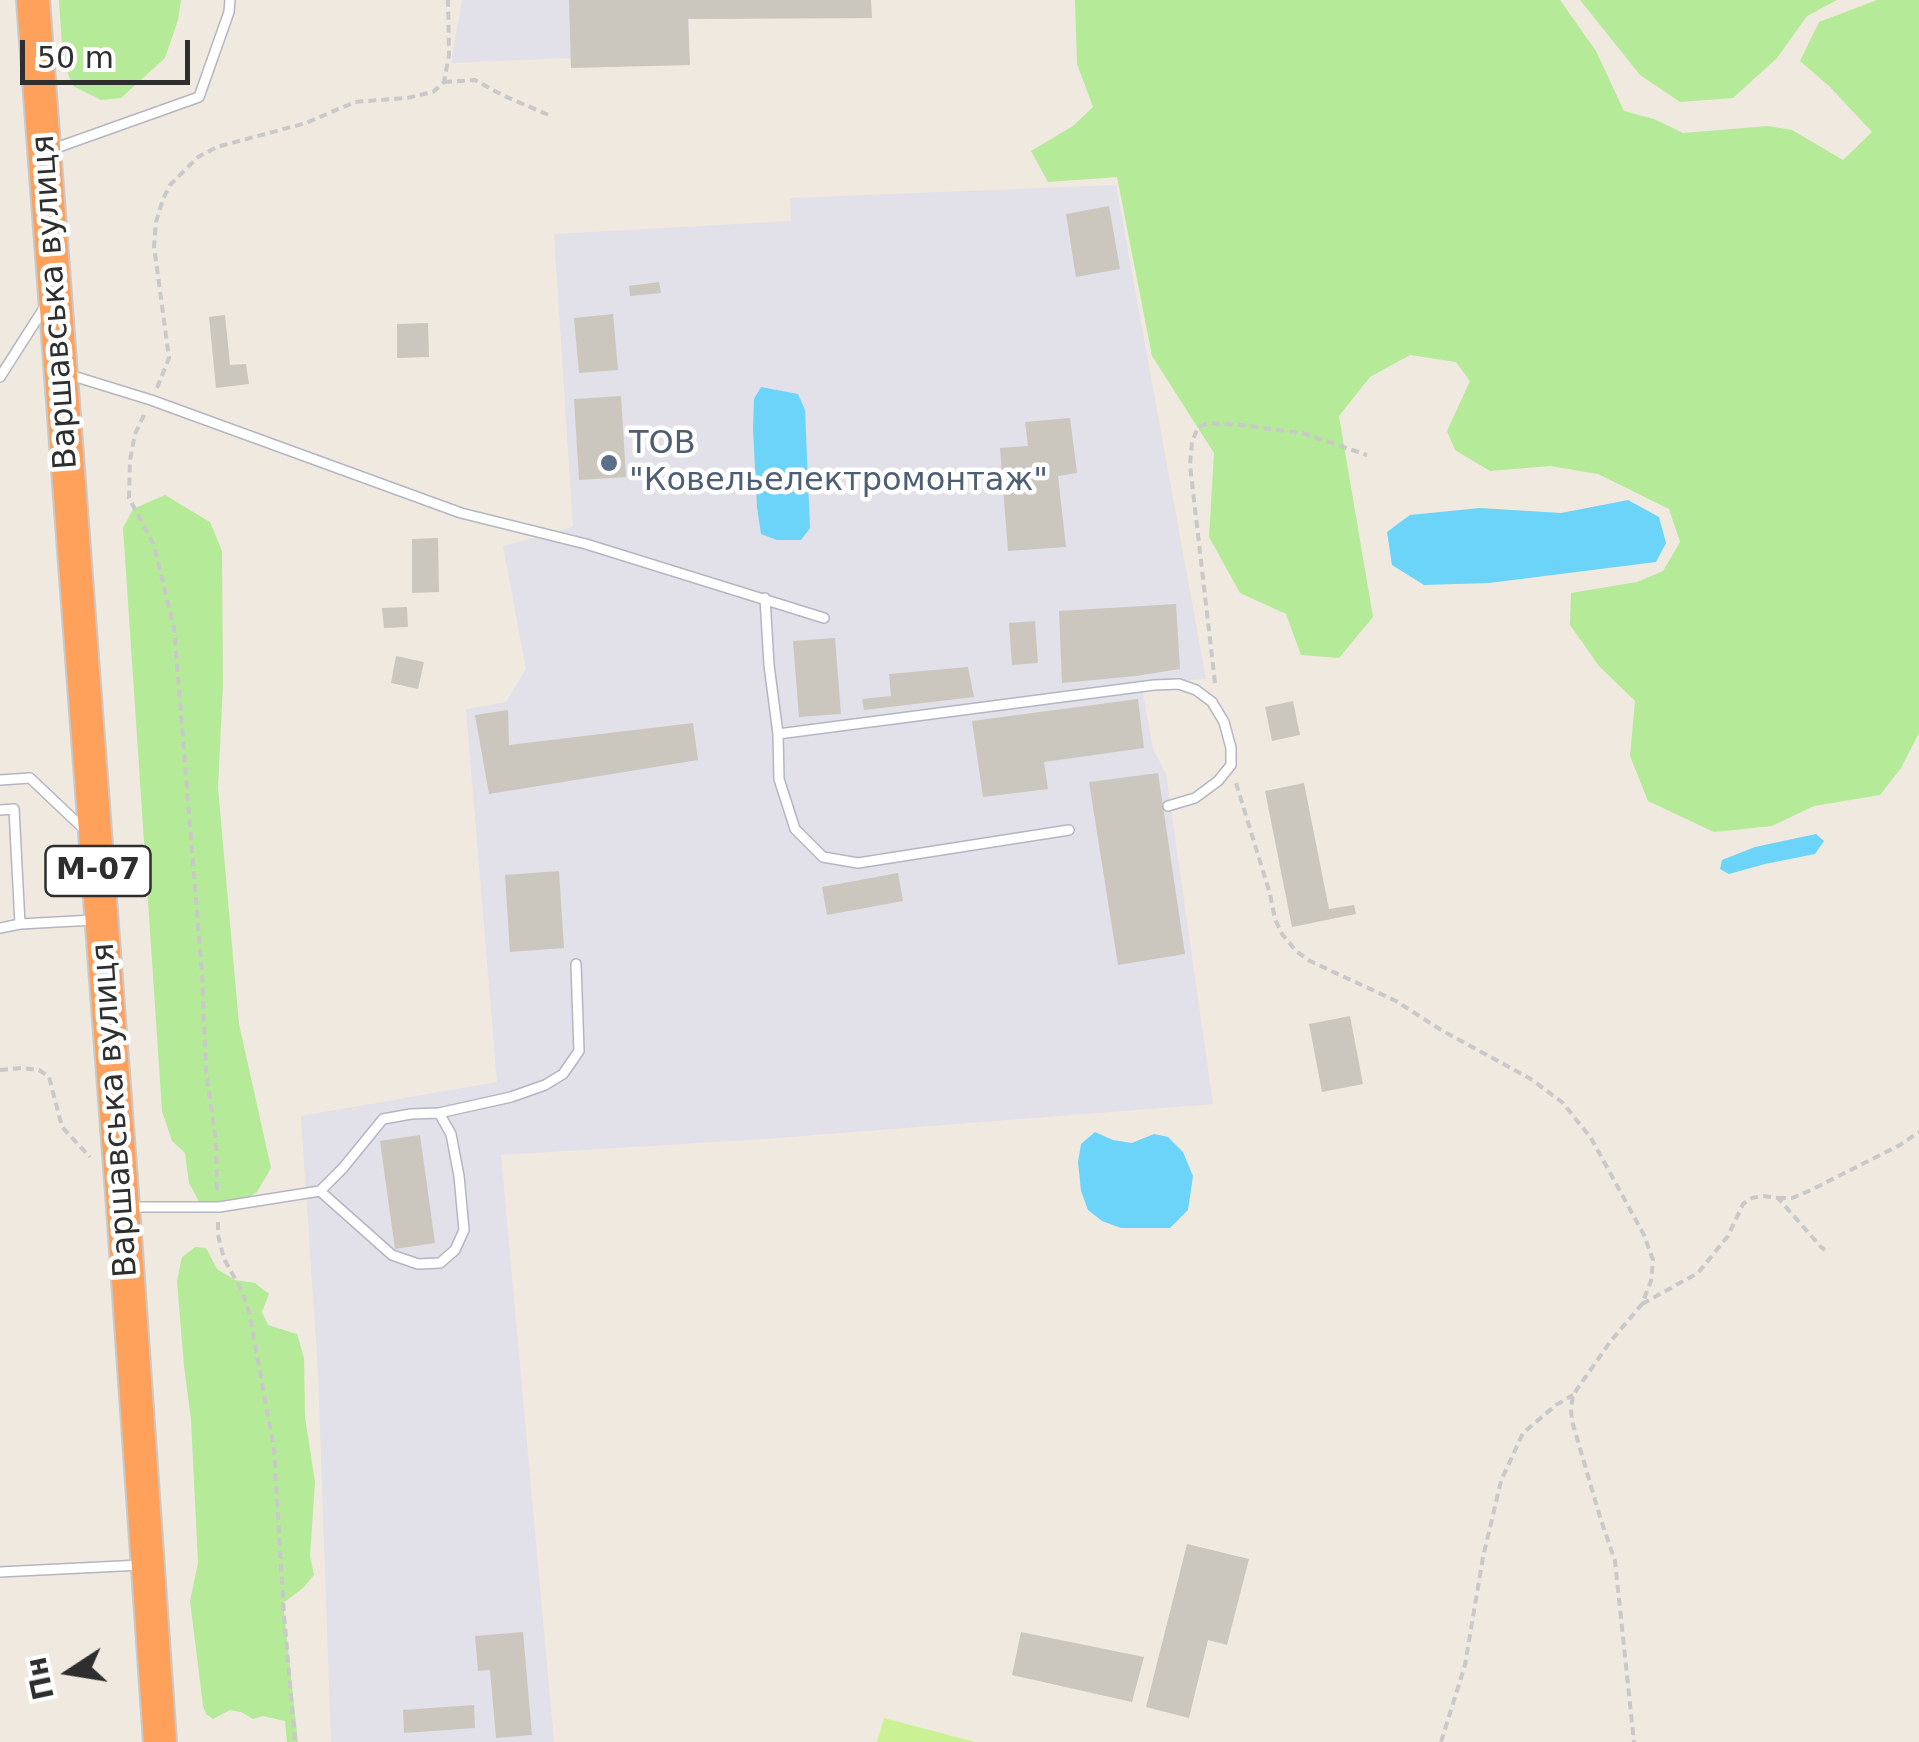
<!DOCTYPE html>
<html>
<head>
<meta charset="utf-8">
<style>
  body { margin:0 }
  #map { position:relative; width:1919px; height:1742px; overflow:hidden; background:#f0e9df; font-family:"DejaVu Sans",sans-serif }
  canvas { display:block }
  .north { position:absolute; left:20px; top:1622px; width:100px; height:100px; -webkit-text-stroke:8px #fff; paint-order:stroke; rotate:258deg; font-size:28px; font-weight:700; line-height:40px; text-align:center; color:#2e2e2e }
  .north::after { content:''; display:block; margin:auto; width:35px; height:45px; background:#2e2e2e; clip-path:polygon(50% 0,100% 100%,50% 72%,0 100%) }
  .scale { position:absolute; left:20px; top:40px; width:170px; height:45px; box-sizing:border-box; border:5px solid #2e2e2e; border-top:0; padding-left:12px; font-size:30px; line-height:35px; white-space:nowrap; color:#2e2e2e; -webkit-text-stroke:8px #fff; paint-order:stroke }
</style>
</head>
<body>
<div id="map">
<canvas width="1919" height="1742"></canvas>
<div class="north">Пн</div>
<div class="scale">50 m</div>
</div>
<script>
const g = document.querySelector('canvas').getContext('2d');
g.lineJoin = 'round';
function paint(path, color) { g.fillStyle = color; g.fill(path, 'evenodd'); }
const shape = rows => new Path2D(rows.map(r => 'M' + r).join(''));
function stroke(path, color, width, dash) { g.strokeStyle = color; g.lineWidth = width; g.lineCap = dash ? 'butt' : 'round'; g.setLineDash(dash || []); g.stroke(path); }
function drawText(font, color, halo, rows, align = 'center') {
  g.font = font + ' "DejaVu Sans",sans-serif'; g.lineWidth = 9; g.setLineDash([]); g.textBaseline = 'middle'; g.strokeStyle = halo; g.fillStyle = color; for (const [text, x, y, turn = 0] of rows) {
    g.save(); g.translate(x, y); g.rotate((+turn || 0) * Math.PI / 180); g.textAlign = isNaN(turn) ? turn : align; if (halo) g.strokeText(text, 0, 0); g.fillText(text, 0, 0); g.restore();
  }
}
paint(shape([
  [462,0,871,0,872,18,689,19,690,65,571,68,570,58,451,63],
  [1116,185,1206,679,1141,683,1153,749,1166,774,1213,1104,764,1139,501,1155,554,1742,331,1742,318,1372,301,1116,497,1082,466,709,506,702,526,669,503,546,573,527,554,234,791,221,790,198]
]), '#e2e0e8');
paint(shape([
  [59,0,181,0,178,20,165,58,121,98,101,100,73,86,63,62],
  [1075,0,1560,0,1596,51,1624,111,1654,119,1683,133,1768,126,1792,130,1843,160,1872,132,1830,87,1800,61,1819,22,1877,0,1919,0,1919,733,1901,768,1880,795,1814,806,1772,826,1714,832,1648,801,1630,756,1635,701,1599,666,1570,625,1571,593,1637,582,1663,571,1680,542,1669,509,1598,474,1550,466,1490,471,1455,450,1447,431,1470,381,1456,362,1410,355,1370,377,1339,416,1373,617,1339,658,1301,655,1286,614,1240,593,1209,537,1214,453,1152,356,1117,177,1048,182,1031,151,1073,126,1093,107,1077,64],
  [1580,0,1837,0,1807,16,1777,58,1733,98,1680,102,1640,75],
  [165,495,210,522,222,551,223,684,218,788,239,1024,271,1168,257,1192,231,1208,201,1205,189,1183,185,1153,172,1141,162,1111,123,528,133,509],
  [195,1247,206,1248,217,1269,235,1280,255,1283,269,1294,262,1312,268,1325,297,1334,304,1358,305,1417,315,1482,310,1556,314,1575,303,1588,283,1603,298,1742,287,1742,285,1721,263,1716,253,1719,241,1712,230,1710,213,1719,206,1714,203,1706,190,1601,198,1563,191,1420,184,1366,177,1281,182,1257]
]), '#b5ea98');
paint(shape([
  [884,1718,975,1742,877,1742]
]), '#caf294');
paint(shape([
  [761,387,798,394,805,410,810,528,801,540,777,540,761,534,757,507,753,429,754,399],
  [1628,500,1659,517,1666,543,1656,562,1489,583,1424,585,1392,565,1387,532,1410,515,1480,508,1561,513],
  [1816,834,1824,841,1815,854,1765,864,1729,874,1720,869,1722,860,1755,847],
  [1095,1132,1113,1140,1132,1143,1154,1134,1168,1137,1183,1152,1193,1176,1188,1210,1170,1228,1121,1228,1102,1221,1088,1210,1081,1191,1078,1162,1081,1144]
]), '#6cd4f8');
paint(shape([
  [569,0,871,0,872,18,688,19,690,65,571,68],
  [1109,206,1120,269,1076,277,1066,214],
  [659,282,661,293,630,296,629,286],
  [613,314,618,370,579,373,574,318],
  [225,315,230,365,246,364,249,384,216,388,209,317],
  [428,323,429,357,397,358,397,324],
  [621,396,626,477,579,480,574,399],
  [1070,418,1077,473,1058,476,1066,547,1008,551,1000,448,1028,446,1025,422],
  [438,538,439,592,412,593,412,539],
  [1176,604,1180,669,1136,676,1062,683,1059,611],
  [407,607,408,627,384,628,382,608],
  [1035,621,1038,663,1012,665,1009,623],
  [835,638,841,714,799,717,793,641],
  [396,656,424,662,418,689,391,683],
  [968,667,974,697,864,710,862,699,891,696,889,674],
  [1138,699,1144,748,1044,762,1048,789,983,797,972,721],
  [1293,701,1300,735,1272,741,1265,707],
  [508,710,509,745,693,723,698,760,489,794,475,715],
  [1158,773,1185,954,1118,965,1089,782],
  [1304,783,1329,909,1354,905,1356,914,1292,927,1265,791],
  [559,871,564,948,510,952,505,875],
  [898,873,903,901,827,915,822,887],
  [1350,1016,1363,1084,1322,1092,1309,1024],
  [420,1135,435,1243,395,1249,380,1141],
  [1187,1544,1249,1559,1227,1645,1208,1640,1189,1718,1146,1707],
  [523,1632,532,1735,496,1738,490,1670,478,1671,475,1636],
  [1021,1632,1144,1657,1132,1702,1012,1675],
  [474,1705,475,1728,404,1733,403,1710]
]), '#cbc7be');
const lane = shape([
  [53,149,199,97,229,12,230,0],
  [70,375,151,400,461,513,586,544,824,618],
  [0,377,46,305],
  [765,598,769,665,778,734,779,779,795,829,823,857,858,863,1069,830],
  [778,734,1154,685,1179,684,1196,690,1212,702,1224,722,1231,748,1231,765,1218,781,1195,798,1168,806],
  [0,780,30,778,86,831],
  [0,810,14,809,20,924],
  [0,928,20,924,94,920],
  [439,1113,511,1097,545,1085,563,1074,579,1051,576,964],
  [131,1207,219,1207,320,1191,343,1168,383,1119,411,1114,439,1113,451,1134,459,1176,464,1230,455,1250,440,1263,418,1264,392,1255,320,1191],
  [0,1572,141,1565]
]);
const highway = shape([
  [33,0,123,1207,160,1742]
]);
stroke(lane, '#b3b6c2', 12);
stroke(highway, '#c9c9c9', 36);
stroke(shape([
  [444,82,475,80,502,95,551,116],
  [157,388,169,358,154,246,156,222,163,199,170,185,198,157,217,147,306,123,355,102,407,98,433,92,444,82,449,55,448,0],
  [144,415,135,434,130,460,129,498,154,545,174,628,202,974,206,1071,216,1142,217,1192],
  [1215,683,1190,465,1192,442,1198,427,1209,423,1240,425,1302,433,1367,455],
  [1236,783,1270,894,1275,919,1282,934,1296,951,1310,961,1396,1001,1441,1030,1531,1079,1562,1102,1591,1138,1644,1235,1653,1260,1651,1281,1642,1304,1610,1342,1573,1395,1571,1409,1572,1421,1600,1517,1615,1561,1634,1742],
  [0,1070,21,1068,39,1070,49,1077,62,1127,90,1157],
  [1778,1198,1792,1198,1811,1190,1900,1145,1919,1132],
  [218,1222,218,1235,224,1259,242,1291,249,1312,274,1449,284,1615,295,1742],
  [1642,1304,1698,1273,1728,1236,1743,1204,1752,1198,1763,1196,1778,1198,1821,1247,1825,1250],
  [1441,1742,1465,1665,1483,1557,1501,1481,1523,1433,1556,1405,1573,1395]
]), '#c9c9c9', 4, [8, 5]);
stroke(lane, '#fff', 9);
stroke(highway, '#ffa15b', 32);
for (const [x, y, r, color] of [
  [609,463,10,"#5c6f8a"]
]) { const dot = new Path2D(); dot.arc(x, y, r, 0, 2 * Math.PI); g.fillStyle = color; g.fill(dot); stroke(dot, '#fff', 4); }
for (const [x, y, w] of [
  [98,871,105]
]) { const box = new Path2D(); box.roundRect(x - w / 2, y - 25, w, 50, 8); g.fillStyle = '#fff'; g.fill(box); stroke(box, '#2e2e2e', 2.5); }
drawText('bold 30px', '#2e2e2e', null, [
  ["М-07",98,871]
]);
drawText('32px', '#2e2e2e', '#fff', [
  ["Варшавська вулиця",56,302,-94],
  ["Варшавська вулиця",116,1110,-94]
]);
drawText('32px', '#4e5e75', '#fff', [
  ["ТОВ",629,445],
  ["\"Ковельелектромонтаж\"",629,482]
], 'left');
</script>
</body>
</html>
